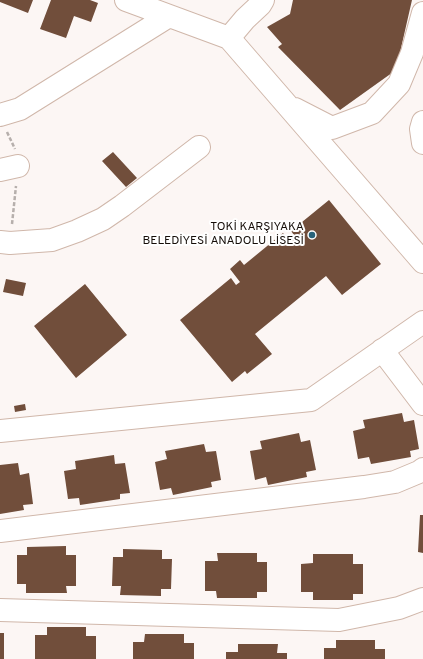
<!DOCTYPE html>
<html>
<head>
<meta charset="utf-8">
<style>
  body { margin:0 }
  canvas { display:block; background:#fcf6f4 }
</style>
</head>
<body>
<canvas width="423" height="659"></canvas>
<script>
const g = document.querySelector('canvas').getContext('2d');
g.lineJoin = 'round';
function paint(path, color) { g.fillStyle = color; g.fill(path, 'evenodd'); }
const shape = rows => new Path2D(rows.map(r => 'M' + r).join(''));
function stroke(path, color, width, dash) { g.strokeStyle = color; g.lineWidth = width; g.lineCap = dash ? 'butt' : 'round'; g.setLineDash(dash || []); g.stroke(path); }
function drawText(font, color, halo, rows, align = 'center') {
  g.font = font + ' Overpass,sans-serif'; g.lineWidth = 4; g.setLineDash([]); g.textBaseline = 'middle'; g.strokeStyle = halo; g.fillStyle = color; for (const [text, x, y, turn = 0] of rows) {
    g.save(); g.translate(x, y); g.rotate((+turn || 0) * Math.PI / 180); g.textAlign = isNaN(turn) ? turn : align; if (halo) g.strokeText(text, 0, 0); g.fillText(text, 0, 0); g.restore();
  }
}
paint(shape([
  [0,0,33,0,28,13,0,2],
  [51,0,90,0,98,3,91,22,74,16,66,38,40,29],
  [293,0,412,0,396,70,340,110,278,47,282,44,267,27,290,14],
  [113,152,137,178,126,187,102,161],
  [329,200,381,264,342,295,326,276,255,334,272,354,247,374,245,371,232,382,180,320,231,278,236,285,240,282,230,269,240,260,244,265,283,233,288,240,294,235,291,231],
  [6,279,26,283,23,296,3,292],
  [85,284,127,335,76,378,34,326],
  [25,404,26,410,15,412,14,406],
  [402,413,404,422,414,420,419,449,410,451,411,457,371,464,369,457,358,459,353,431,365,428,363,420],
  [299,433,301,442,310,440,316,470,306,472,307,477,268,485,266,477,255,480,250,451,262,449,260,441],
  [204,444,206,452,216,451,221,480,211,482,212,487,173,495,171,488,160,490,155,462,167,459,165,451],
  [114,455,115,464,125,463,130,493,120,494,120,499,80,505,79,498,68,499,64,471,76,469,75,461],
  [18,463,20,475,29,473,33,504,23,505,24,510,0,514,0,465],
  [420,515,423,515,423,553,418,552],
  [66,546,66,555,76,555,76,586,66,586,67,593,26,593,26,584,17,584,17,555,27,555,27,547],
  [123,549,162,550,162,559,172,559,171,589,161,589,161,596,120,595,121,586,112,586,113,557,123,557],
  [217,553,257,553,257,562,267,562,267,592,257,592,257,598,217,598,216,591,205,591,205,561,218,561],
  [313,554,353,554,353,564,363,564,363,594,353,594,353,600,313,600,313,592,301,592,301,564,313,563],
  [47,627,86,627,86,636,96,636,96,659,35,659,35,635,47,635],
  [0,633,4,633,4,659,0,659],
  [145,634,184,634,184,643,194,643,194,659,133,659,133,642,144,642],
  [336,640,375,640,375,649,385,649,385,659,324,659,324,648,336,648],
  [238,644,278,644,277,653,287,653,287,659,226,659,226,652,238,652]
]), '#714e3b');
const minor = shape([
  [126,0,229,38,423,262],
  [229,38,245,19,260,5,263,0],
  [295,109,332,128,372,113,399,84,412,53,423,13],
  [0,115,20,109,169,16],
  [423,122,421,129,423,143],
  [0,170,18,166],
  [0,242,10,243,52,240,77,231,103,219,122,206,199,147],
  [382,350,423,404],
  [0,431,311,400,423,322],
  [0,531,364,487,395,482,419,472,423,469],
  [0,610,339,620,399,608,423,599]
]);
stroke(minor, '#d0b7aa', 24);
stroke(shape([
  [7,132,15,149],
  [12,224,16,186]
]), '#b6afac', 2.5, [4, 2]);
stroke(minor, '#fff', 22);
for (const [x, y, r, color] of [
  [312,235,4,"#28637b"]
]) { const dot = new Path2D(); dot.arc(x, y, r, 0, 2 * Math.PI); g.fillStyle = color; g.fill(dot); stroke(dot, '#fff', 1.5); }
drawText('12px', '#150d08', '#fff', [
  ["TOKİ KARŞIYAKA",304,228],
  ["BELEDİYESİ ANADOLU LİSESİ",304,242]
], 'right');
</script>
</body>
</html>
